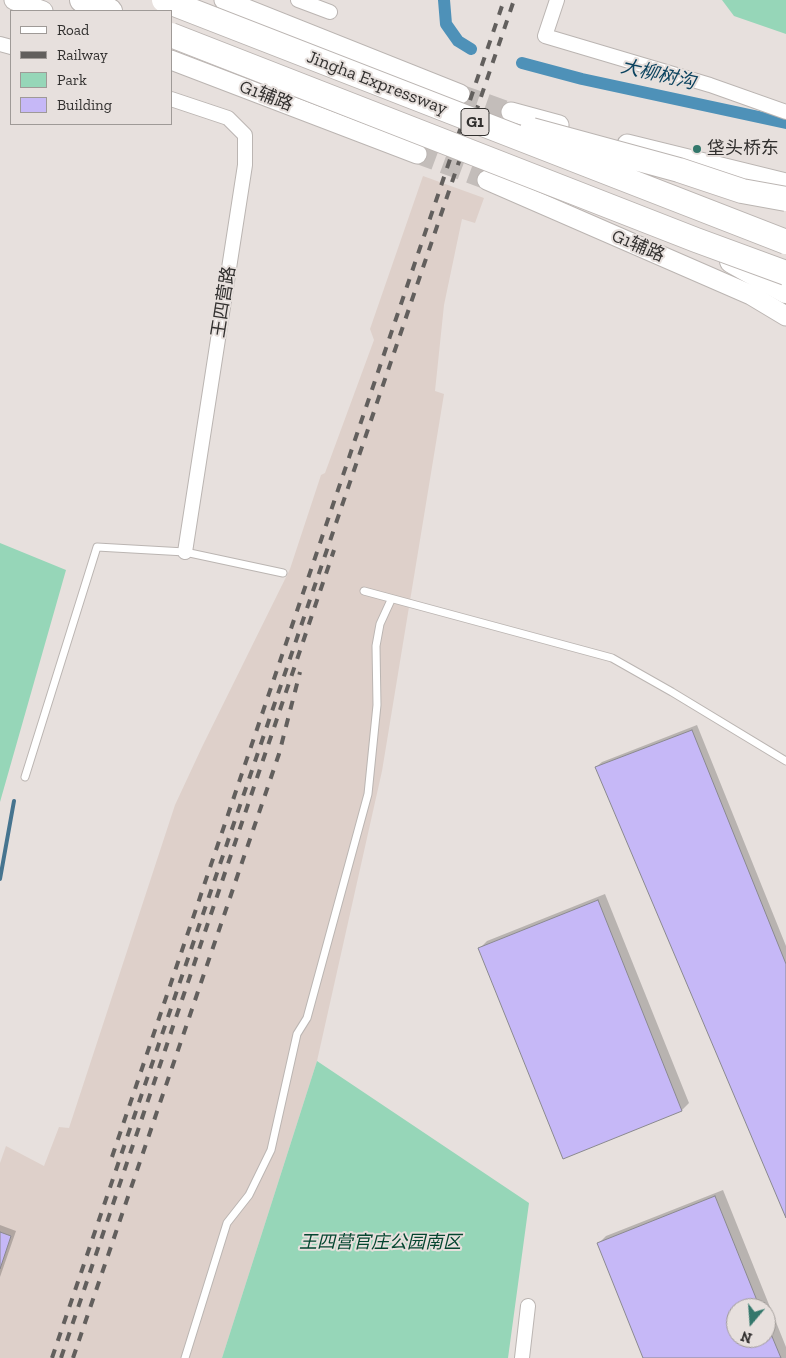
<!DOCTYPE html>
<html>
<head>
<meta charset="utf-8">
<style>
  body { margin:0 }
  #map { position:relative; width:786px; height:1358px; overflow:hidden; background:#e7e0dd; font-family:"Zilla Slab",serif }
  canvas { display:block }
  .legend { position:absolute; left:10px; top:10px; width:162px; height:115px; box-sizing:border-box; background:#e7e0dd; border:1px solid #9f9a97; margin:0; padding:6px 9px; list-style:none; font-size:15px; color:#32302f }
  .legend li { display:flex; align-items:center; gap:10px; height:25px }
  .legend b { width:25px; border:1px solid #9f9a97 }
  .north { position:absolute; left:726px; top:1298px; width:50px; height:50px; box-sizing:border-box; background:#e7e0dd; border:1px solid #9f9a97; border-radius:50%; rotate:198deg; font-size:14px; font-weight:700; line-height:20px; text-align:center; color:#32302f }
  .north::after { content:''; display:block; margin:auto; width:18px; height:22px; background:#33776b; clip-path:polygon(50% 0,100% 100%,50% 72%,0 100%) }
</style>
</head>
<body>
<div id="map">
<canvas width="786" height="1358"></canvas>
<ul class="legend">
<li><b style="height:6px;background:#fff"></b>Road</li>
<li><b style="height:6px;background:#625f5d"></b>Railway</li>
<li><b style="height:14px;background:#96d6b8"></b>Park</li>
<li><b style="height:14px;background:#c6b8f7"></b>Building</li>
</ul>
<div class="north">N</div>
</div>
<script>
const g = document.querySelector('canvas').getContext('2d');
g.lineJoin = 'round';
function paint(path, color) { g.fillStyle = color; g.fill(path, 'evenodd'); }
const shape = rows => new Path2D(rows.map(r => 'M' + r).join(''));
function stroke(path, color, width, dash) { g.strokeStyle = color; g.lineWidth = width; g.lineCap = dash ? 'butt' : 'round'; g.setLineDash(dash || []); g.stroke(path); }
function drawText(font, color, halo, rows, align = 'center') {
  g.font = font + ' "Zilla Slab","Noto Sans SC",serif'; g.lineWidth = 4; g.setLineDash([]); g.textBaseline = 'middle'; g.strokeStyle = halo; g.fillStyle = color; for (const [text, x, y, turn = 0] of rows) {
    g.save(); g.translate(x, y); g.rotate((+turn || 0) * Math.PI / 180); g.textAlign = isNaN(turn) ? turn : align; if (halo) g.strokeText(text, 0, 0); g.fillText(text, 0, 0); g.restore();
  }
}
paint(shape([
  [423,176,484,198,475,223,462,219,444,305,435,391,444,394,382,771,317,1061,222,1358,0,1358,0,1163,6,1146,44,1166,59,1127,69,1128,175,805,202,747,290,569,321,475,325,473,374,340,370,329]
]), '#ded0ca');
paint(shape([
  [722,0,786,0,786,34,734,16],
  [0,543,66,570,0,802],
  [317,1061,529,1203,508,1358,222,1358]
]), '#96d6b8');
paint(shape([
  [697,725,786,946,786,1215,596,767,602,762],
  [605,894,689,1103,682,1110,480,948,487,941],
  [723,1190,786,1347,786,1358,644,1358,598,1244,606,1236],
  [736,1308,766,1308,766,1338,736,1338],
  [0,1225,16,1231,0,1277]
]), '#0003');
stroke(shape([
  [0,879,14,801]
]), '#46748f', 4);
stroke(shape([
  [444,0,446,24,458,41,471,49],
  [522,63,582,79,786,123]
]), '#4e91b8', 12);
const building = shape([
  [692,730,786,964,786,1218,595,767,692,730],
  [598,900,682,1111,563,1159,478,948,598,900],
  [715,1196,760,1308,736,1308,736,1338,766,1338,766,1322,781,1358,643,1358,597,1243,715,1196],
  [0,1232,11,1236,0,1269,0,1232]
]);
paint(building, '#c6b8f7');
stroke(building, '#8a898f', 1);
stroke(shape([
  [460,94,511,112],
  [417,154,487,180]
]), '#c3bdba', 19, [19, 9]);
const lane = shape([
  [364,591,612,658,672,692,786,761],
  [25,777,97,547,185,552,283,573],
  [185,1358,227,1223,249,1195,271,1150,297,1034,307,1018,368,794,377,705,376,646,380,624,391,600]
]);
const street = shape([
  [298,0,330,12],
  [557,0,545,36,710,85,786,112],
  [0,44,11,47],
  [171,99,228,118,245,135,245,165,185,552],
  [522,1358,528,1306]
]);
const secondary = shape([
  [14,0,43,11],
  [224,0,460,94],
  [171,60,417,154],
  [511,112,559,125],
  [627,144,786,183],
  [487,180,751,295,786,316]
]);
const highway = shape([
  [82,0,110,11],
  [732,261,786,291]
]);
stroke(lane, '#bbb5b2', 9);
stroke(street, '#bbb5b2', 16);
stroke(secondary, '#bbb5b2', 21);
stroke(highway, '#bbb5b2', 26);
stroke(lane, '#fff', 7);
stroke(street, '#fff', 14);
stroke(secondary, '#fff', 19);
stroke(highway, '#fff', 24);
stroke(shape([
  [112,1157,504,0],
  [52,1358,514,0],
  [61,1358,334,550],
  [73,1358,279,754,300,672]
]), '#625f5d', 4, [9, 9]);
const highwayBridge = shape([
  [164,0,786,242],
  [171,35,696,240,786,273],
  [532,130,679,170,742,191,786,199]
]);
stroke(highwayBridge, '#bbb5b2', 26, []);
stroke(highwayBridge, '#fff', 24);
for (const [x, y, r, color] of [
  [697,149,5,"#33776b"]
]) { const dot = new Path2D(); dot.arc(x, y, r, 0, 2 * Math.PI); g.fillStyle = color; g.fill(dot); stroke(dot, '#e7e0dd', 2); }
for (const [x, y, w] of [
  [475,122,28]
]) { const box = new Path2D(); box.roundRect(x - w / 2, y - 13.5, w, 27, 4); g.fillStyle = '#e7e0dd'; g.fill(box); stroke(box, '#32302f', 1); }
drawText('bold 16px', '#32302f', null, [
  ["G1",475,122]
]);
drawText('18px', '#32302f', '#e7e0dd', [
  ["Jingha Expressway",377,83,21],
  ["G1辅路",266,96,21],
  ["G1辅路",638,246,23],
  ["王四营路",224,302,-81]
]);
drawText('18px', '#32302f', '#e7e0dd', [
  ["垡头桥东",707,149]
], 'left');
drawText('italic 18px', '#054630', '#e7e0dd', [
  ["王四营官庄公园南区",380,1243]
]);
drawText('italic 19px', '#0c435f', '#e7e0dd', [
  ["大柳树沟",658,75,13]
]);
</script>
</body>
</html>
